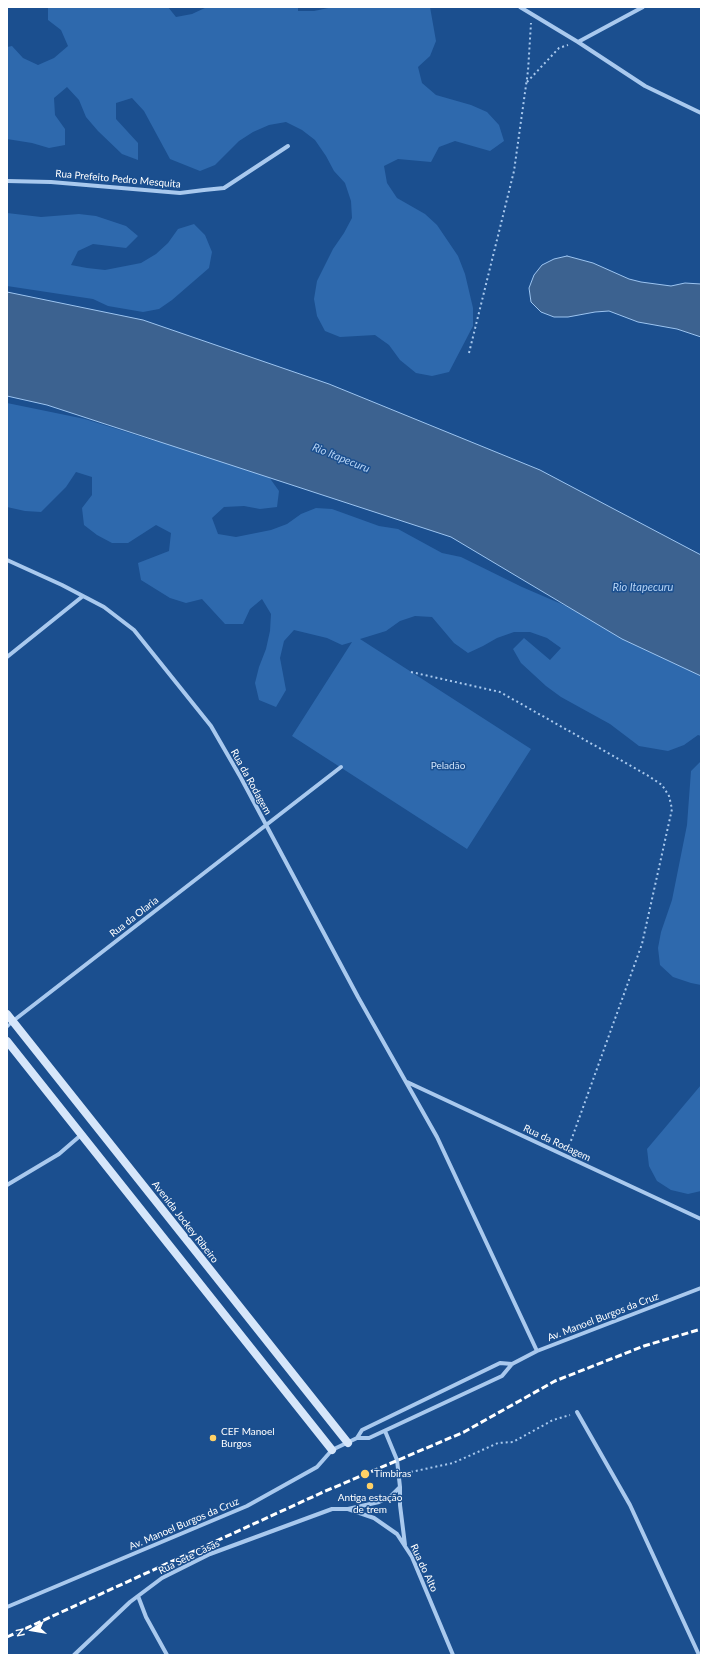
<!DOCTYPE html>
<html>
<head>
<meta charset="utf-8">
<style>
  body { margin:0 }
  #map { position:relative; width:708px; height:1662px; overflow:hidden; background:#1b4f8f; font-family:Lato,sans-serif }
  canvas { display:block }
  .frame { position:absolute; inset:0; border:8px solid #fff; pointer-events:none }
  .north { position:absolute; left:12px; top:1610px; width:40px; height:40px; -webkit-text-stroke:3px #1b4f8f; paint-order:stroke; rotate:258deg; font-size:11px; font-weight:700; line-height:16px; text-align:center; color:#fff }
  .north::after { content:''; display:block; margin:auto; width:14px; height:18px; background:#fff; clip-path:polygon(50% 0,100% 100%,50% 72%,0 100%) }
</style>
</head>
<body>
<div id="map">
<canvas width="708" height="1662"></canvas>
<div class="frame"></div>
<div class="north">N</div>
</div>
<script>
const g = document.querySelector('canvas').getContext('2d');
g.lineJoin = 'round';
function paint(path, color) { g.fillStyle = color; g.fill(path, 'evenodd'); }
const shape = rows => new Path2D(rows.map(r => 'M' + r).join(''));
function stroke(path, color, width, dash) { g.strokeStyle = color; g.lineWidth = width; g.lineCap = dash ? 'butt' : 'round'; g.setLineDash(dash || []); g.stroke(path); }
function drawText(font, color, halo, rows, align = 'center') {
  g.font = font + ' Lato,sans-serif'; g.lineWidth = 3; g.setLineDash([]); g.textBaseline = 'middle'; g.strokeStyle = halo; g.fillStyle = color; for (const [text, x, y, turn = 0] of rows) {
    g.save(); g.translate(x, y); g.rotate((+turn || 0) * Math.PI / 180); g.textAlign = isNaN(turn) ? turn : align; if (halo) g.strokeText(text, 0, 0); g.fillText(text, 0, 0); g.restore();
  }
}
paint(shape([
  [48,7,168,7,176,17,192,14,207,7,298,7,298,11,314,11,333,7,430,7,436,41,430,56,418,67,422,83,436,95,471,105,487,112,499,125,504,141,490,151,455,141,439,147,431,162,398,159,384,166,387,183,397,198,425,214,437,225,458,256,465,274,473,308,473,326,449,372,432,376,416,373,400,360,389,345,375,335,340,337,325,331,317,316,314,299,317,281,333,249,344,233,352,218,351,201,345,183,334,171,326,156,315,140,302,130,286,122,269,125,253,132,239,141,215,165,200,171,170,159,144,111,132,98,116,103,116,119,138,143,138,160,122,154,98,131,86,117,79,100,67,87,54,98,55,115,65,129,65,145,49,148,32,143,7,139,7,47,12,46,23,58,38,65,54,58,68,46,61,30,48,20],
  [7,213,41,217,79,214,96,216,126,226,138,236,126,248,93,244,78,251,71,265,87,268,105,270,141,263,156,254,168,243,178,229,194,224,205,235,212,252,209,268,172,300,159,309,143,312,108,306,93,299,7,286],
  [7,403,85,419,152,440,186,448,269,477,279,491,277,507,260,509,244,506,224,507,212,518,218,534,236,537,271,530,287,524,301,514,316,508,332,509,379,526,398,529,442,553,461,557,522,587,587,615,701,674,701,736,698,735,684,745,668,751,639,746,610,724,561,697,546,686,521,663,513,649,524,638,550,660,561,648,547,638,530,632,514,632,497,638,483,646,468,653,454,643,432,617,415,616,400,621,386,631,360,639,531,749,467,849,292,736,352,642,342,645,327,638,294,630,284,641,280,658,286,690,276,707,259,700,255,683,259,667,266,649,270,631,271,614,262,599,250,609,243,624,225,624,202,599,186,603,170,598,141,580,138,563,169,551,171,533,156,525,128,543,112,543,97,535,84,525,82,508,92,495,92,477,76,472,66,487,41,512,25,511,7,507],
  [701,761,701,985,691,983,673,977,660,965,658,948,661,932,672,900,687,825,691,771],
  [701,1085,701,1191,688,1194,671,1190,657,1181,649,1166,647,1149]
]), '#2e69ad');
const water = shape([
  [567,256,593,263,629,279,641,282,671,286,685,283,701,284,701,337,677,329,638,322,609,311,595,312,568,317,554,317,541,312,531,302,529,288,534,275,542,265,554,259,567,256],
  [7,292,143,320,329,384,540,470,701,555,701,676,622,639,451,537,47,405,7,396,7,292]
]);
paint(water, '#3c6290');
stroke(water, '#9cc4f0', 1);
stroke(shape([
  [527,82,559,48,568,45],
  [469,353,514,171,528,71,531,23],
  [411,672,500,692,647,775,662,785,669,796,672,809,642,944,568,1149],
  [406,1473,453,1463,498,1443,513,1442,553,1420,570,1415]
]), '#a9c9ee', 2, [2, 3]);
stroke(shape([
  [7,1027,13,1021]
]), '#a9c9ee', 3);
stroke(shape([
  [520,7,578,42,645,86,701,113],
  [578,42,643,7],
  [7,181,51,182,180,193,204,190,224,188,288,146],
  [7,560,62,585,104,607,134,630,211,726,241,778,358,997,437,1137,537,1351],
  [7,657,83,596],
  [13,1021,341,767],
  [407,1082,701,1219],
  [7,1185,59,1154,81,1135],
  [577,1412,630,1505,699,1655],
  [385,1431,397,1460,400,1487,400,1505,405,1545],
  [357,1438,362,1430,500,1363,512,1364],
  [348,1509,379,1502,391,1496,400,1487],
  [138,1596,146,1617,167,1655],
  [7,1607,247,1506,317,1467,332,1450,357,1438,369,1438,502,1376,512,1364,537,1351,701,1288],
  [74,1655,130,1602,162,1578,210,1554,332,1509,348,1509,374,1518,397,1534,412,1557,453,1655]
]), '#a9c9ee', 4);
stroke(shape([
  [7,1014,348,1443],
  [7,1041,332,1450]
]), '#d6e6fa', 8);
stroke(shape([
  [7,1637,321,1493,464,1432,555,1381,644,1346,701,1329]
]), '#fff', 3, [7, 3]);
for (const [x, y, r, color] of [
  [213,1438,4,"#ffd166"],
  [365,1474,5,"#ffd166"],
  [370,1486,4,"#ffd166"]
]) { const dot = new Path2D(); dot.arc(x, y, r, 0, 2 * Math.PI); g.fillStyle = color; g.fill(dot); stroke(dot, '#1b4f8f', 1.5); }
drawText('10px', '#fff', '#1b4f8f', [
  ["Rua Prefeito Pedro Mesquita",118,179,5],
  ["Rua da Rodagem",251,782,61],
  ["Rua da Olaria",134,917,-38],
  ["Rua da Rodagem",557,1143,25],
  ["Avenida Jockey Ribeiro",185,1222,52],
  ["Av. Manoel Burgos da Cruz",603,1317,-21],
  ["Av. Manoel Burgos da Cruz",184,1524,-23],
  ["Rua Sete Casas",189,1557,-26],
  ["Rua do Alto",424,1568,65]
]);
drawText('10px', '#cfe3fa', '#1b4f8f', [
  ["Peladão",448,766]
]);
drawText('10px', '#fff', '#1b4f8f', [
  ["CEF Manoel",221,1432],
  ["Burgos",221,1444],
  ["Timbiras",374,1474],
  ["Antiga estação",370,1498,"center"],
  ["de trem",370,1510,"center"]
], 'left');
drawText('italic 11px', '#b5d3f5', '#1b4f8f', [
  ["Rio Itapecuru",341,458,22],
  ["Rio Itapecuru",643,587]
]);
</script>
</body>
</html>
